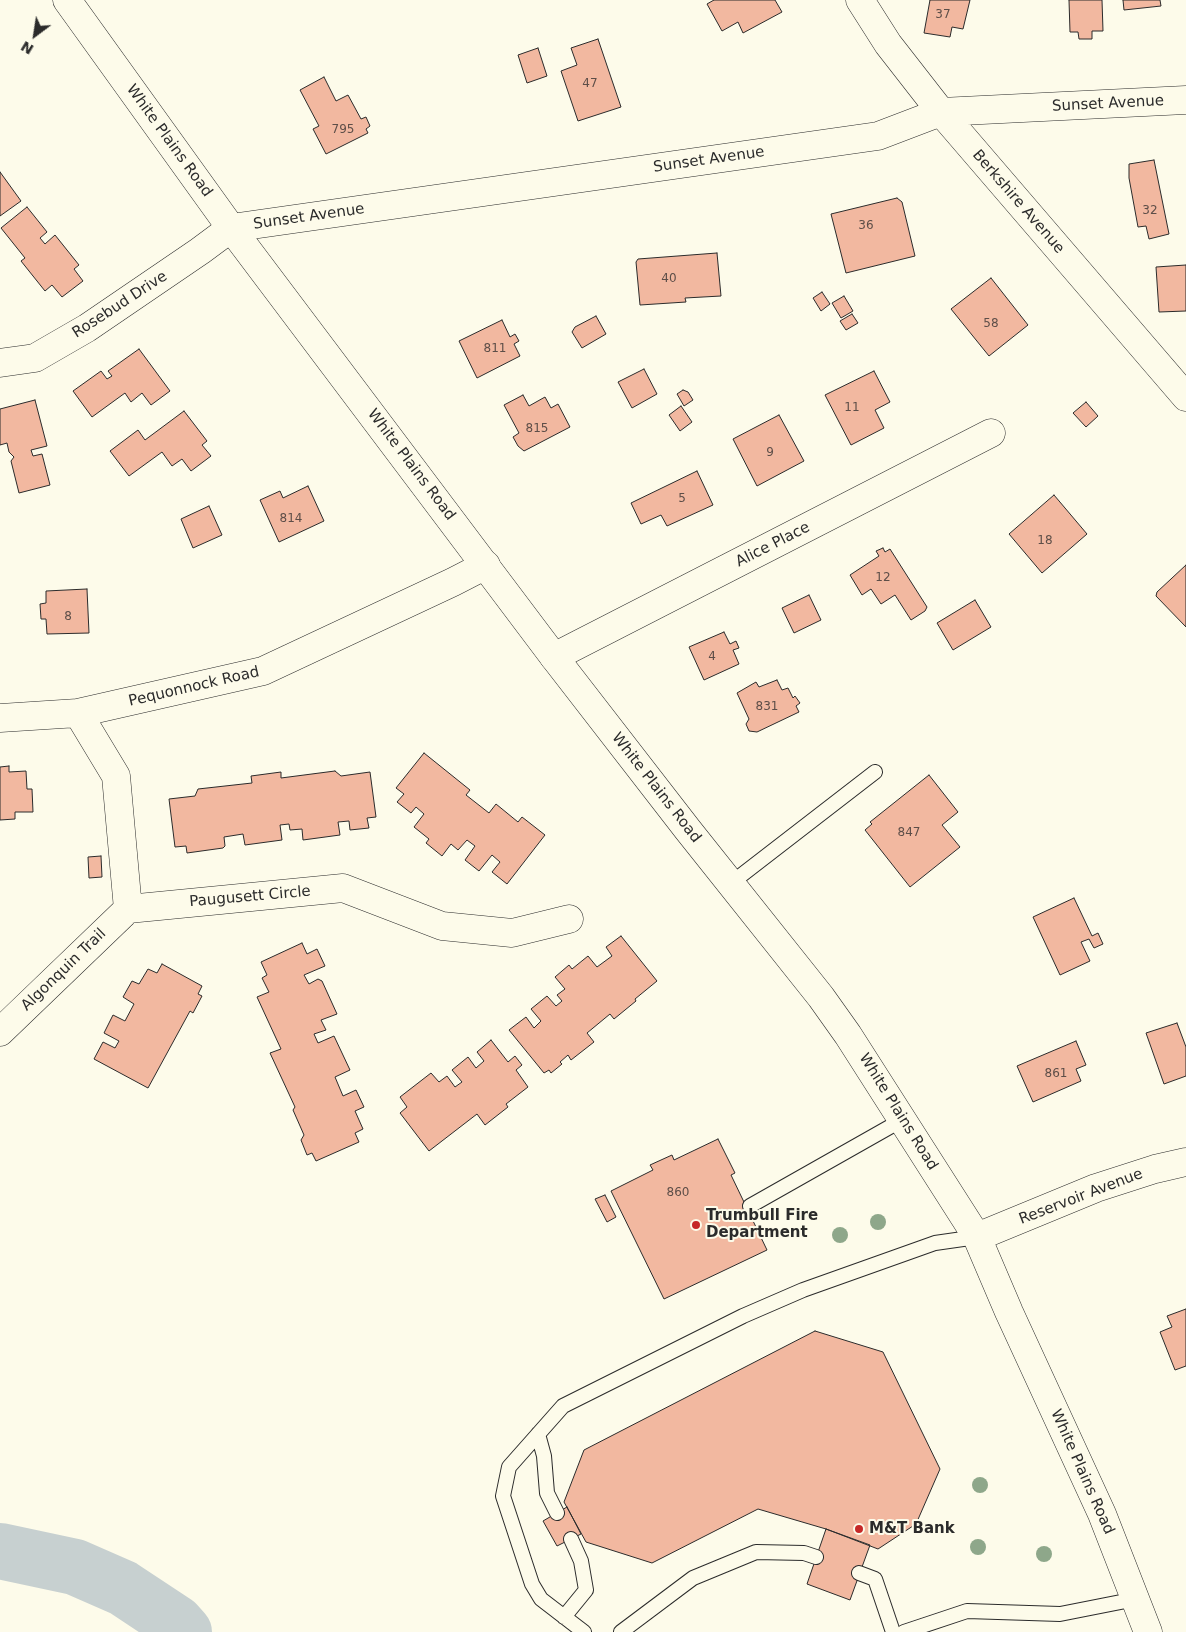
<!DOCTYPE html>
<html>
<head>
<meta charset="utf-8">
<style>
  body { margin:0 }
  #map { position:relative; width:1186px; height:1632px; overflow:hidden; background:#fdfbea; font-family:"DejaVu Sans",sans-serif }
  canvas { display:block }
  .north { position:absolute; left:10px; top:10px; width:50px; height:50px; -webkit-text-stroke:4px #fdfbea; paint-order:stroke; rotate:211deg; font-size:14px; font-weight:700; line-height:20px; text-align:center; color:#2b2b2b }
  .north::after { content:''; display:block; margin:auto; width:18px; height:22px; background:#2b2b2b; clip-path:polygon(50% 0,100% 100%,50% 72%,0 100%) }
</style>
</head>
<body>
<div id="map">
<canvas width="1186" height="1632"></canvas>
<div class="north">N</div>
</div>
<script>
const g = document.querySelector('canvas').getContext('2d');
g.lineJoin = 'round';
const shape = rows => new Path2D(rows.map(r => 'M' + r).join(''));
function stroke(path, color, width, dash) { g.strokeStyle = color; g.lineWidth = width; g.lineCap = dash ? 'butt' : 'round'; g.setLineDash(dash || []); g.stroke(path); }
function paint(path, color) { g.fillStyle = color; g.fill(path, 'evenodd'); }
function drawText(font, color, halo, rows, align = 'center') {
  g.font = font + ' "DejaVu Sans",sans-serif'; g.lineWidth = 4; g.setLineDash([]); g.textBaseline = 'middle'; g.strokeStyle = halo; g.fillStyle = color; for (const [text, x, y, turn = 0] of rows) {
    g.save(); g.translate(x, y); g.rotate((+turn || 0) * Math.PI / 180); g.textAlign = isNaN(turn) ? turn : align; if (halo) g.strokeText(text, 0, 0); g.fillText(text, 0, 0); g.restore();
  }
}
stroke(shape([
  [0,1551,75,1567,123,1588,176,1623,184,1632]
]), '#c7d0d0', 56);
const building = shape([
  [714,0,775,0,782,12,743,33,738,22,722,31,707,4,714,0],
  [930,0,970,0,963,29,952,27,950,37,924,33,930,0],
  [1069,0,1102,0,1103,31,1092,31,1092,39,1079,39,1078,32,1070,32,1069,0],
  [1123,0,1160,0,1161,6,1124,10,1123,0],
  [598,39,621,107,578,121,561,71,577,65,571,48,598,39],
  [538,48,547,76,527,83,518,55,538,48],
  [324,77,336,101,348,95,361,119,366,117,370,126,366,129,368,133,326,154,313,129,319,126,300,90,324,77],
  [1154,160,1169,234,1149,239,1146,226,1138,227,1129,178,1129,164,1154,160],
  [0,172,21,201,0,216,0,172],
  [897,198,902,202,915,256,846,273,831,214,897,198],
  [27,207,47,232,40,238,45,244,55,235,79,265,74,269,83,281,62,297,52,285,45,291,21,261,25,258,1,228,27,207],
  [717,253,721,296,685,298,686,302,640,305,636,262,638,259,717,253],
  [1186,265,1186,311,1159,312,1156,267,1186,265],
  [991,278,1028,325,989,356,951,309,991,278],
  [822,292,830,304,821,311,813,298,822,292],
  [844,296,853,311,841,318,832,303,844,296],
  [852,314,858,323,846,330,840,321,852,314],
  [596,316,606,334,582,348,572,332,575,327,596,316],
  [502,320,510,337,515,334,519,341,514,344,520,356,477,378,459,341,502,320],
  [139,349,170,391,151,405,142,393,131,402,125,393,92,417,73,391,101,371,107,379,112,376,108,371,139,349],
  [644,369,657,394,632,408,618,382,644,369],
  [874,371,890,402,875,410,884,428,851,445,825,395,874,371],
  [683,390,688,392,693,400,684,406,677,394,683,390],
  [523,395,529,406,545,397,551,408,558,404,570,427,524,451,518,446,513,437,519,433,504,405,523,395],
  [35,400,47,446,31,450,33,456,42,454,50,485,19,493,11,461,14,457,9,452,7,443,0,445,0,409,35,400],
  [1086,402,1098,416,1086,427,1073,413,1086,402],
  [681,406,692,422,680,431,669,415,681,406],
  [184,411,207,441,202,445,211,456,191,471,182,459,172,466,162,452,129,476,110,451,138,430,145,440,184,411],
  [779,415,804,461,757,486,733,439,779,415],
  [697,471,713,505,667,526,661,515,641,524,631,503,697,471],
  [308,486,324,521,279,542,260,500,280,491,283,498,308,486],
  [1054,495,1087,534,1042,573,1009,534,1054,495],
  [209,506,222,535,193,548,181,519,209,506],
  [883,548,885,552,890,549,927,607,925,611,911,620,895,595,881,604,871,589,862,595,850,575,879,556,876,551,883,548],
  [1186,565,1186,627,1156,596,1157,592,1186,565],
  [87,589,89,633,47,634,46,619,41,619,40,604,46,603,46,591,87,589],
  [809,595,821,620,794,633,782,608,809,595],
  [975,600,991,627,953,650,937,623,975,600],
  [724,632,730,644,736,641,739,648,733,650,739,664,704,680,689,647,724,632],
  [777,680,782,690,788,688,793,698,795,696,800,703,796,706,799,712,757,732,749,731,746,724,749,719,737,693,756,682,759,687,777,680],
  [424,753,470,790,466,795,489,813,496,804,518,822,522,817,545,835,507,884,492,872,500,862,492,855,479,871,465,860,475,846,467,840,458,850,451,844,442,856,426,843,429,839,414,827,424,814,416,807,411,813,397,802,404,794,396,788,424,753],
  [9,766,9,772,26,771,27,789,32,789,33,812,15,812,15,819,0,820,0,767,9,766],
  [335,771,341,776,370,772,376,817,367,818,369,828,350,830,349,821,338,822,340,835,303,840,302,829,290,830,289,824,280,825,282,840,245,845,243,834,224,837,225,846,223,848,187,853,186,846,175,847,169,799,195,796,198,789,252,783,251,776,281,772,281,778,335,771],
  [929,775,958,812,942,825,960,847,910,887,865,830,872,824,870,822,929,775],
  [101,856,102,877,89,878,88,857,101,856],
  [1074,898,1092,936,1098,933,1103,944,1094,948,1089,939,1081,942,1090,961,1060,975,1033,917,1074,898],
  [621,936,657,981,635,999,636,1001,614,1019,610,1014,587,1033,594,1042,571,1060,568,1055,560,1062,562,1064,551,1073,549,1070,544,1073,509,1030,526,1017,534,1028,541,1021,531,1009,547,996,556,1006,562,1001,557,995,565,989,555,977,569,965,572,969,588,956,597,967,612,956,606,947,621,936],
  [302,943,307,954,317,949,325,966,304,975,309,984,318,979,322,981,337,1014,321,1020,326,1030,314,1034,318,1043,334,1036,350,1070,335,1077,343,1096,356,1090,364,1107,355,1111,363,1129,355,1133,359,1142,316,1161,312,1153,307,1155,301,1140,304,1135,293,1110,295,1107,270,1053,281,1049,257,997,269,992,262,978,267,975,261,962,302,943],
  [162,964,202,986,198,994,202,996,193,1013,190,1011,148,1088,94,1059,103,1042,115,1048,119,1041,104,1033,113,1015,125,1021,134,1004,123,997,132,981,139,984,148,969,157,973,162,964],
  [1177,1023,1186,1047,1186,1076,1164,1084,1146,1033,1177,1023],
  [491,1040,508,1062,515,1056,522,1065,516,1070,528,1087,506,1104,508,1107,485,1125,477,1114,429,1151,400,1113,407,1107,400,1097,431,1073,439,1082,447,1076,455,1087,462,1082,452,1070,468,1057,476,1068,484,1061,477,1052,491,1040],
  [1076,1041,1086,1065,1076,1069,1081,1081,1033,1102,1017,1066,1076,1041],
  [718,1139,735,1173,731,1175,767,1250,664,1299,611,1191,653,1170,650,1165,672,1155,674,1160,718,1139],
  [605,1195,616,1217,607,1222,595,1199,605,1195],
  [1186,1309,1186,1366,1175,1370,1160,1332,1172,1327,1167,1316,1186,1309],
  [815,1331,883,1352,940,1469,916,1524,878,1549,826,1529,758,1509,652,1563,586,1542,564,1502,584,1450,815,1331],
  [567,1507,581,1534,557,1546,543,1521,567,1507],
  [826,1529,870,1545,850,1600,807,1584,826,1529]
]);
paint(building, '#f2b8a0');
stroke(building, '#2b2b2b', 1);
const lane = shape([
  [730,884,875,772],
  [750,1206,902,1120],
  [538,1434,544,1456,547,1493,557,1513],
  [859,1573,875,1579,893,1632],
  [564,1617,586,1590,581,1561,571,1539],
  [584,1632,541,1599,532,1584,503,1496,509,1467,563,1406,743,1316,803,1290,935,1243,977,1237],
  [621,1632,693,1578,756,1552,804,1553,816,1557],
  [904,1632,967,1611,1060,1614,1136,1599]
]);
const street = shape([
  [860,0,888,44,941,112,1186,397],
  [0,363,35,358,87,328,200,251,231,228,878,136,941,112,1186,100],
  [554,657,991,433],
  [78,713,116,776,128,909,343,888,442,926,512,933,569,919],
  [0,718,78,713,263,671,453,582,486,565],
  [0,1032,128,909]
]);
const secondary = shape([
  [67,0,231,228,554,657,688,830,821,997,848,1035,977,1237,1009,1312,1102,1514,1148,1632],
  [977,1237,1096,1188,1155,1169,1186,1162]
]);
stroke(lane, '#2b2b2b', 16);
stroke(street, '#2b2b2b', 29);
stroke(secondary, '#2b2b2b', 29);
stroke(lane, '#fdfbea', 14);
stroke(street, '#fdfbea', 28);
stroke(secondary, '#fdfbea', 28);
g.fillStyle = '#8ea78a';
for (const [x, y] of [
  [878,1222],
  [840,1235],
  [980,1485],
  [978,1547],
  [1044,1554]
]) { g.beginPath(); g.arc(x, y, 8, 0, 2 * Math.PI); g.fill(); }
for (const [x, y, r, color] of [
  [696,1225,5,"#c62828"],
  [859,1529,5,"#c62828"]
]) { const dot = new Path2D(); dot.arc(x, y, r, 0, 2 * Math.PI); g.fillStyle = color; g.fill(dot); stroke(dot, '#fdfbea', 2); }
drawText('12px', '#5d4e48', null, [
  ["37",943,15],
  ["47",590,84],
  ["795",343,130],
  ["32",1150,211],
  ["36",866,226],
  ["40",669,279],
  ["58",991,324],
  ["811",495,349],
  ["11",852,408],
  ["815",537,429],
  ["9",770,453],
  ["5",682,499],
  ["814",291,519],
  ["18",1045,541],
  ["12",883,578],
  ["8",68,617],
  ["4",712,657],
  ["831",767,707],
  ["847",909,833],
  ["861",1056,1074],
  ["860",678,1193]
]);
drawText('15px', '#2b2b2b', '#fdfbea', [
  ["Sunset Avenue",1108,104,-3],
  ["White Plains Road",169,141,54],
  ["Sunset Avenue",709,160,-8],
  ["Berkshire Avenue",1018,202,49],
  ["Sunset Avenue",309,217,-8],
  ["Rosebud Drive",120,305,-33],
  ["White Plains Road",411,465,53],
  ["Alice Place",773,545,-27],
  ["Pequonnock Road",194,687,-13],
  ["White Plains Road",656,788,52],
  ["Paugusett Circle",250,897,-5],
  ["Algonquin Trail",64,970,-44],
  ["White Plains Road",898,1112,58],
  ["Reservoir Avenue",1081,1197,-21],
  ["White Plains Road",1082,1472,66]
]);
drawText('bold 15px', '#2b2b2b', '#fdfbea', [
  ["Trumbull Fire",706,1216],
  ["Department",706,1233],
  ["M&T Bank",869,1529]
], 'left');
</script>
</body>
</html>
